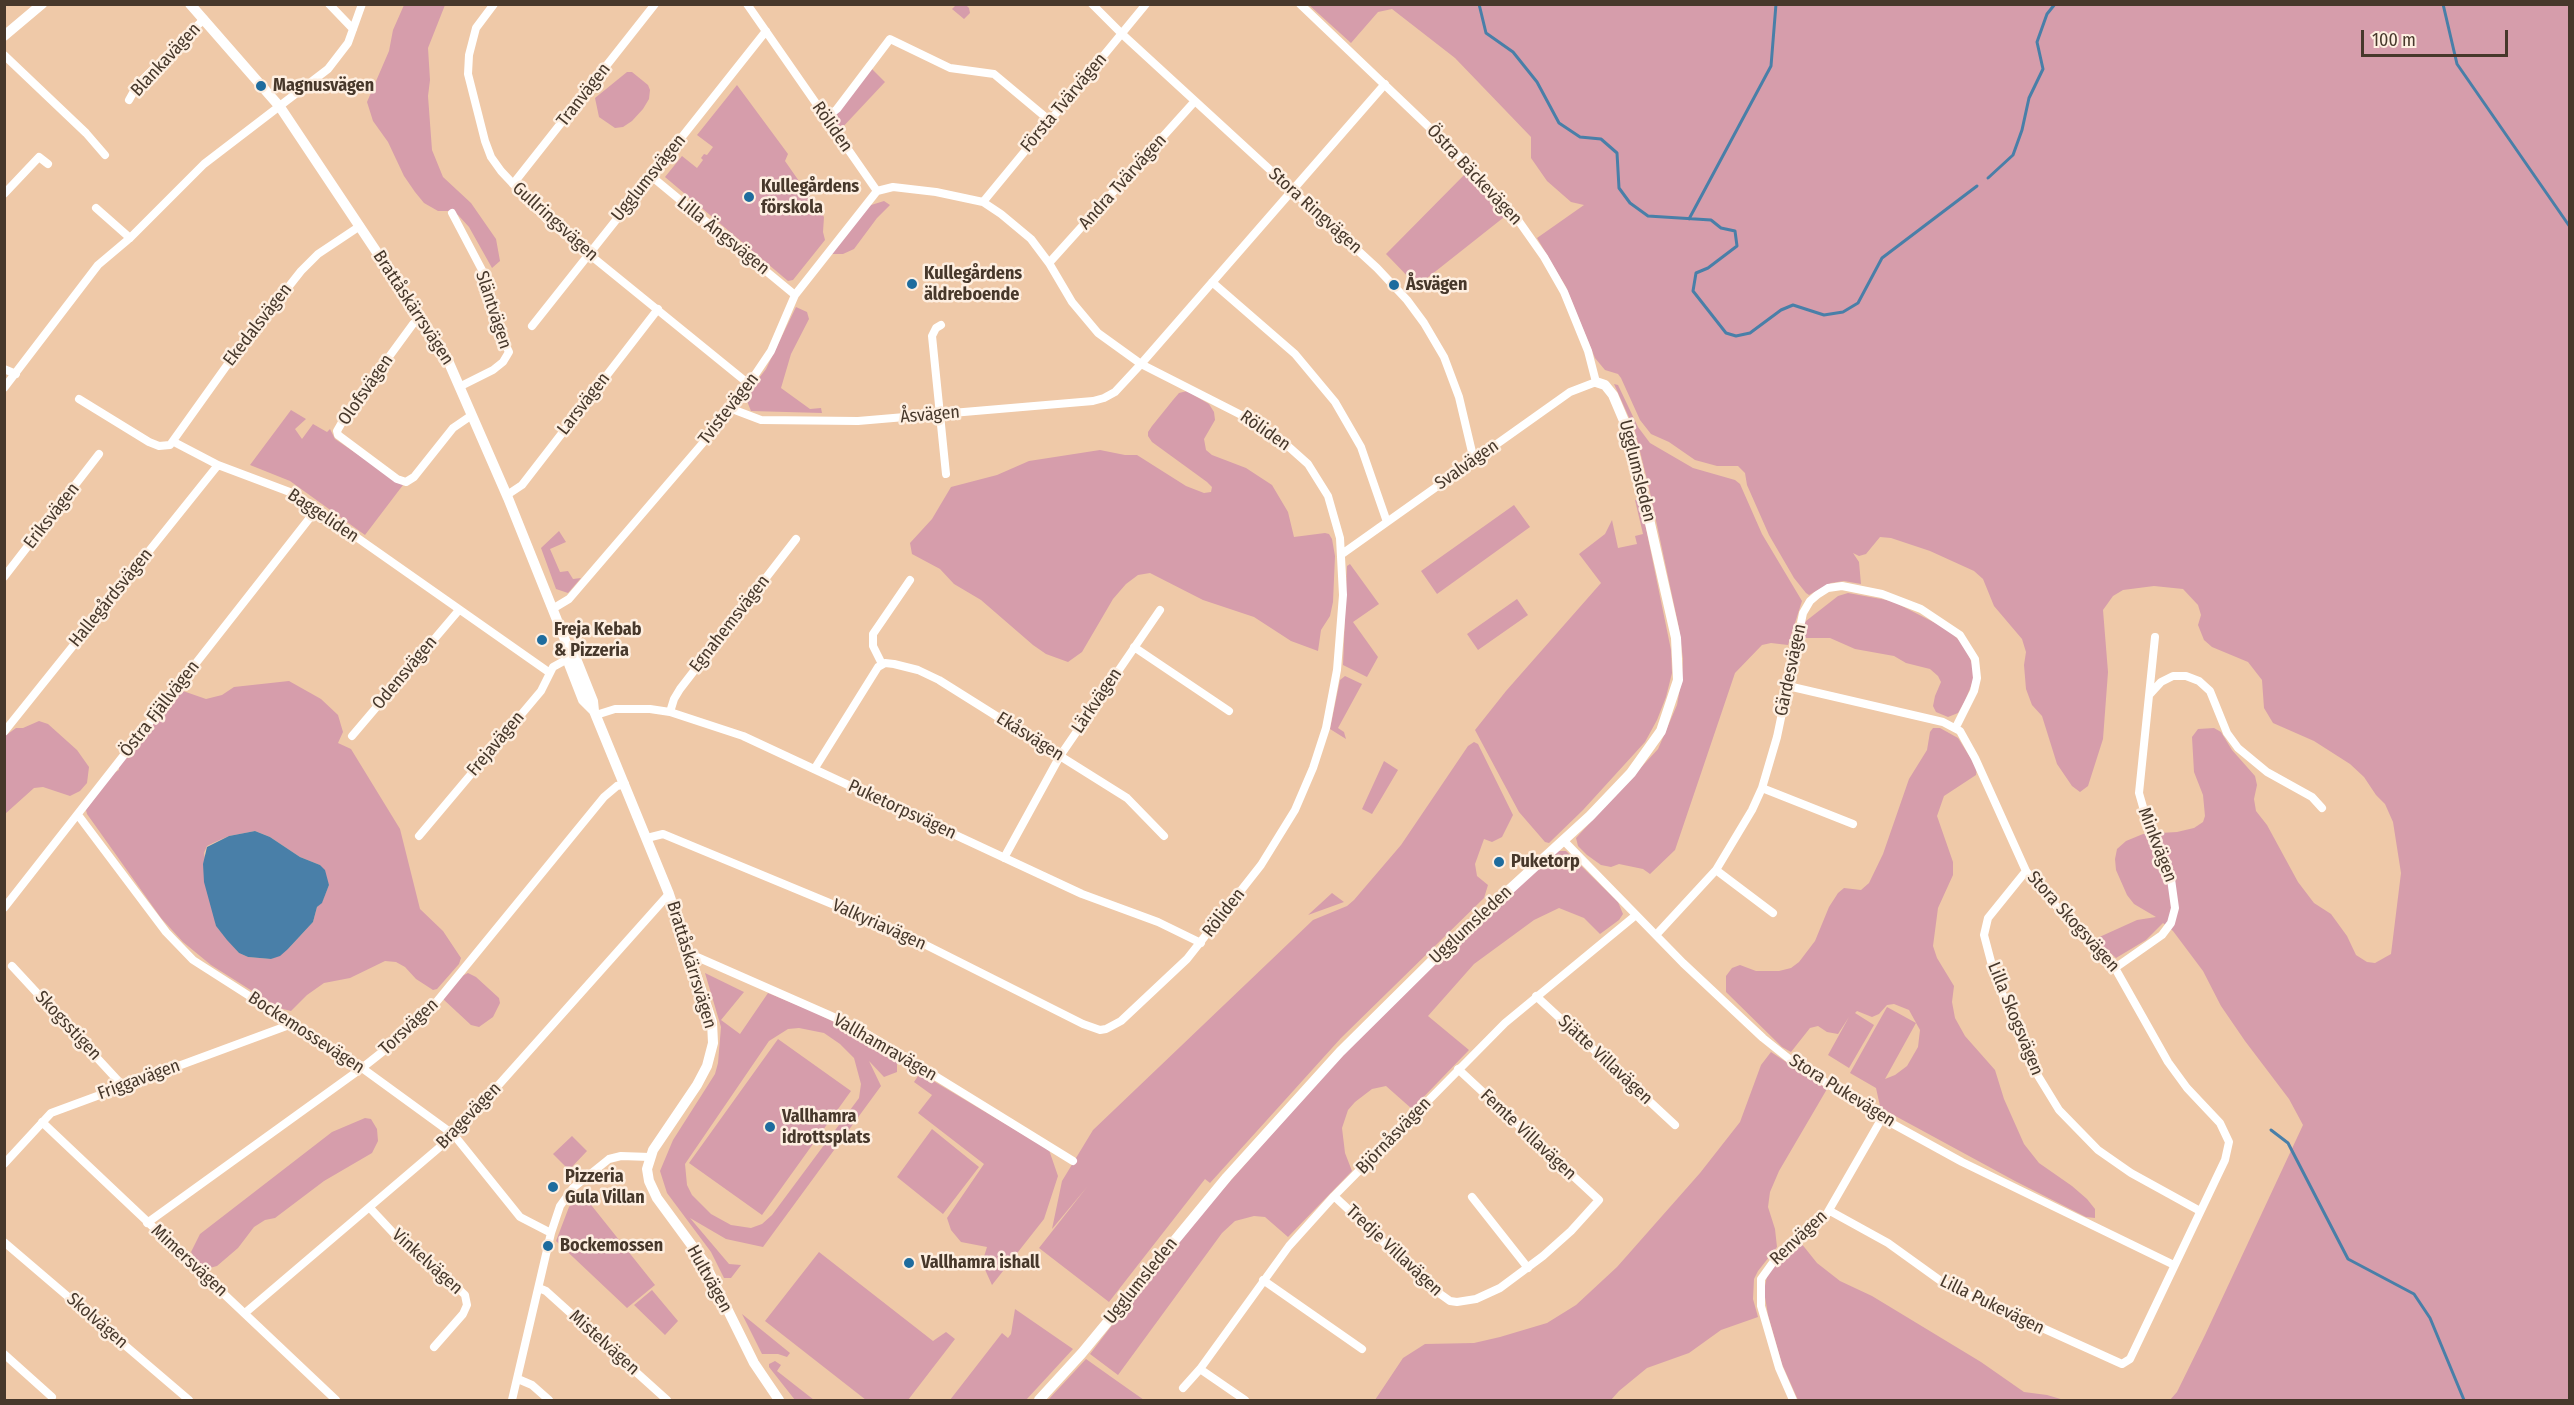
<!DOCTYPE html>
<html>
<head>
<meta charset="utf-8">
<style>
  body { margin:0 }
  #map { position:relative; width:2574px; height:1405px; overflow:hidden; background:#efc9a8; font-family:"Fira Sans Condensed",sans-serif }
  canvas { display:block }
  .frame { position:absolute; inset:0; border:6px solid #47382b; pointer-events:none }
  .scale { position:absolute; left:2361px; top:30px; width:147px; height:27px; box-sizing:border-box; border:3px solid #47382b; border-top:0; padding-left:8px; font-size:18px; line-height:21px; white-space:nowrap; color:#47382b; -webkit-text-stroke:4px #feefe1; paint-order:stroke }
</style>
</head>
<body>
<div id="map">
<canvas width="2574" height="1405"></canvas>
<div class="frame"></div>
<div class="scale">100 m</div>
</div>
<script>
const g = document.querySelector('canvas').getContext('2d');
g.lineJoin = 'round';
function paint(path, color) { g.fillStyle = color; g.fill(path, 'evenodd'); }
const shape = rows => new Path2D(rows.map(r => 'M' + r).join(''));
function stroke(path, color, width, dash) { g.strokeStyle = color; g.lineWidth = width; g.lineCap = dash ? 'butt' : 'round'; g.setLineDash(dash || []); g.stroke(path); }
function drawText(font, color, halo, rows, align = 'center') {
  g.font = font + ' "Fira Sans Condensed",sans-serif'; g.lineWidth = 5; g.setLineDash([]); g.textBaseline = 'middle'; g.strokeStyle = halo; g.fillStyle = color; for (const [text, x, y, turn = 0] of rows) {
    g.save(); g.translate(x, y); g.rotate((+turn || 0) * Math.PI / 180); g.textAlign = isNaN(turn) ? turn : align; if (halo) g.strokeText(text, 0, 0); g.fillText(text, 0, 0); g.restore();
  }
}
paint(shape([
  [404,5,445,5,428,48,430,80,428,96,432,150,443,177,471,203,496,239,500,261,492,268,469,227,458,215,450,211,438,211,424,203,415,192,404,176,388,142,373,121,367,102,389,51,393,30],
  [956,5,966,5,969,8,970,13,964,19,952,9],
  [1309,5,2569,5,2569,1400,2170,1400,2177,1392,2205,1335,2303,1125,2289,1099,2245,1041,2221,1006,2203,971,2173,931,2163,923,2146,940,2116,958,2095,939,2137,920,2156,917,2134,904,2127,895,2116,870,2115,859,2117,849,2126,841,2143,834,2177,832,2194,828,2203,822,2205,816,2203,795,2194,772,2192,737,2198,729,2214,728,2221,732,2232,750,2255,776,2257,785,2254,799,2256,811,2267,825,2298,882,2314,903,2331,914,2347,936,2356,955,2367,962,2375,963,2391,954,2401,873,2393,822,2385,804,2376,795,2364,777,2350,764,2314,741,2273,723,2264,708,2262,680,2248,662,2212,647,2204,640,2198,625,2201,615,2198,605,2183,589,2154,586,2123,590,2113,596,2103,610,2108,672,2103,739,2088,786,2080,792,2072,786,2057,764,2042,716,2032,705,2026,689,2024,665,2026,652,2022,639,1994,606,1983,579,1974,571,1930,551,1891,538,1880,537,1866,554,1859,556,1853,553,1859,562,1861,584,1844,581,1831,583,1809,595,1806,593,1794,578,1769,535,1747,485,1745,473,1738,466,1717,466,1695,460,1669,442,1651,434,1640,420,1621,378,1618,374,1605,370,1595,358,1566,287,1537,238,1584,205,1571,202,1547,181,1531,158,1531,137,1455,58,1392,9,1378,12,1351,43],
  [871,68,885,82,840,130,834,120,835,113],
  [627,72,632,72,648,85,650,90,649,99,643,109,632,121,623,127,615,128,599,117,595,98],
  [737,85,788,154,785,161,824,217,823,232,825,240,793,280,788,281,665,177,682,156,697,168,703,160,701,158,704,154,707,155,713,147,697,135],
  [1468,171,1508,214,1417,286,1386,254],
  [884,201,890,205,877,218,854,249,843,254,831,254,868,206],
  [796,307,807,312,809,319,791,354,781,388,810,409,821,408,822,413,751,411,745,396,766,369],
  [1614,384,1618,385,1638,427,1650,443,1693,468,1735,480,1740,484,1762,534,1802,601,1788,645,1771,643,1762,645,1735,673,1675,850,1650,874,1643,869,1619,864,1611,867,1601,865,1587,855,1578,846,1576,838,1658,749,1677,705,1682,677,1683,659,1679,628,1649,488,1635,431],
  [1187,391,1209,404,1214,412,1215,420,1204,439,1206,450,1212,455,1246,468,1272,485,1288,512,1294,537,1325,533,1329,534,1332,539,1335,556,1333,602,1330,616,1321,630,1318,651,1291,641,1254,617,1203,600,1150,573,1138,575,1126,584,1113,599,1082,652,1068,662,1046,654,1033,645,981,600,954,584,940,569,912,554,910,543,932,519,951,487,997,475,1029,461,1100,450,1125,455,1137,455,1186,486,1204,493,1211,492,1212,487,1207,482,1152,442,1148,436,1148,432,1152,426,1173,400,1179,393],
  [291,410,306,419,295,429,302,439,313,424,327,432,330,429,335,439,403,485,365,535,290,481,250,465],
  [1640,499,1671,650,1672,673,1666,697,1657,720,1645,742,1583,810,1549,843,1545,842,1519,812,1475,730,1506,691,1601,583,1579,554,1605,534,1612,520,1618,548,1637,544,1635,536,1643,534,1635,500],
  [1514,505,1530,527,1437,594,1421,571],
  [559,531,566,542,550,549,560,572,568,571,573,579,581,578,568,593,556,589,541,548],
  [1350,564,1379,604,1353,622,1378,657,1367,677,1343,665,1347,566],
  [1848,593,1892,601,1947,629,1959,640,1968,653,1973,667,1973,681,1965,701,1958,713,1948,717,1936,712,1933,706,1935,696,1941,682,1938,676,1930,669,1906,663,1894,656,1855,649,1830,638,1804,638,1802,629,1806,621,1838,596],
  [1517,599,1528,615,1478,650,1467,634],
  [1345,676,1362,684,1338,728,1344,732,1346,739,1330,729,1340,680],
  [289,681,321,699,338,715,343,732,338,743,351,749,400,829,420,909,443,931,461,958,459,964,437,989,433,990,416,979,405,967,396,962,385,961,350,978,324,983,307,995,291,1011,279,1008,211,965,183,942,161,918,87,814,86,810,112,774,119,770,119,766,171,698,183,691,206,699,222,695,234,687],
  [255,831,270,837,300,857,320,865,329,885,322,902,317,907,313,922,288,949,271,959,248,957,239,953,216,926,204,853,207,846,213,843,229,836],
  [39,721,48,724,77,750,89,767,87,783,80,791,70,796,43,787,34,788,5,814,5,736,16,728,23,728],
  [1933,728,1940,728,1958,738,1977,768,1976,775,1944,796,1937,816,1953,862,1953,875,1938,908,1933,946,1937,958,1954,986,1952,1002,1955,1018,1965,1036,1995,1070,2004,1099,2024,1144,2039,1163,2072,1186,2087,1199,2095,1209,2095,1218,2086,1217,2015,1181,1888,1112,1880,1106,1876,1088,1850,1073,1887,1007,1916,1023,1885,1079,1895,1075,1907,1066,1918,1047,1920,1030,1909,1010,1894,1004,1887,1005,1879,1014,1872,1017,1857,1011,1855,1013,1874,1025,1849,1068,1828,1055,1849,1017,1838,1034,1827,1032,1818,1026,1810,1028,1791,1052,1782,1047,1726,992,1726,976,1732,968,1740,965,1756,971,1779,971,1791,968,1799,962,1815,941,1829,907,1838,893,1844,888,1861,890,1869,883,1883,854,1909,779,1927,750,1930,732],
  [1474,742,1478,744,1513,815,1502,837,1492,842,1484,839,1475,864,1477,876,1488,885,1484,898,1341,1038,1210,1183,1205,1179,1109,1302,1039,1248,1087,1187,1052,1229,1062,1181,1093,1130,1313,920,1347,906,1354,900,1401,845,1468,746],
  [1384,761,1398,770,1372,814,1362,809],
  [1556,851,1566,851,1618,902,1623,914,1619,920,1600,934,1584,918,1559,908,1534,920,1474,964,1428,1016,1469,1050,1412,1109,1386,1086,1372,1089,1355,1102,1348,1110,1342,1128,1345,1153,1352,1171,1288,1237,1265,1217,1254,1216,1235,1221,1222,1233,1118,1375,1090,1354,1175,1243,1363,1032],
  [1332,893,1344,902,1308,915],
  [468,973,476,977,499,998,500,1003,493,1017,479,1027,471,1025,443,999,462,976],
  [705,973,744,992,721,1020,740,1034,768,993,814,1012,864,1037,892,1053,897,1063,897,1072,884,1077,869,1061,881,1086,763,1247,726,1239,690,1218,729,1264,741,1265,731,1278,724,1278,711,1252,667,1193,660,1171,673,1140,715,1074,718,1063,721,1027],
  [799,1028,824,1033,840,1044,854,1058,861,1084,859,1098,772,1215,762,1224,751,1228,731,1225,711,1214,692,1195,687,1185,685,1164,769,1041,788,1029],
  [778,1039,851,1091,762,1215,689,1163],
  [1771,1052,1827,1089,1779,1171,1770,1192,1768,1207,1775,1229,1777,1247,1758,1271,1754,1279,1753,1299,1758,1317,1721,1330,1689,1353,1647,1368,1619,1391,1611,1400,1375,1400,1403,1358,1425,1344,1474,1343,1500,1337,1547,1323,1576,1305,1617,1267,1700,1173,1740,1122,1761,1065],
  [920,1073,1049,1150,1058,1176,1044,1219,992,1285,982,1263,987,1247,961,1242,951,1230,947,1218,984,1164,918,1113,932,1095,914,1082],
  [365,1118,371,1119,377,1129,378,1141,372,1153,324,1181,275,1218,265,1220,254,1227,238,1248,217,1266,206,1269,199,1264,191,1252,200,1234,332,1132],
  [932,1129,979,1167,943,1214,897,1177],
  [572,1136,587,1151,569,1170,553,1154],
  [580,1191,655,1285,627,1308,556,1241,569,1207],
  [1801,1243,1817,1263,1840,1281,1872,1296,1981,1362,2024,1392,2047,1395,2064,1400,1798,1400,1782,1364,1768,1315,1764,1291,1767,1276,1781,1257],
  [819,1252,933,1341,946,1332,955,1339,908,1400,866,1400,765,1321],
  [652,1290,678,1321,665,1335,634,1305],
  [1015,1309,1073,1349,1026,1400,950,1400,1002,1333,1008,1338,1011,1334],
  [742,1314,790,1353,787,1357,778,1354,762,1354],
  [1086,1359,1117,1381,1144,1400,1048,1400],
  [775,1361,781,1365,777,1371,814,1400,795,1400,769,1367,769,1364]
]), '#d69dab');
paint(shape([
  [255,831,270,837,300,857,320,865,325,870,329,885,322,903,317,907,313,922,288,949,280,956,271,959,248,957,239,953,227,940,216,926,204,882,203,864,207,847,229,836]
]), '#497fa8');
stroke(shape([
  [1479,4,1486,33,1513,52,1537,82,1559,123,1580,137,1601,139,1617,153,1619,188,1630,203,1648,216,1711,220,1721,228,1735,231,1737,246,1708,268,1696,273,1693,291,1726,333,1736,336,1750,333,1781,310,1793,305,1824,315,1843,312,1858,303,1882,258,1977,186],
  [2443,4,2457,64,2570,227],
  [1988,178,2013,155,2022,130,2029,98,2043,69,2037,42,2047,14,2055,4],
  [1689,219,1771,66,1776,4],
  [2271,1130,2288,1143,2348,1259,2414,1294,2430,1318,2464,1400]
]), '#497fa8', 3);
stroke(shape([
  [329,4,353,29],
  [494,4,476,28,469,55,468,74,485,141,491,157,501,171,547,220,750,385],
  [1092,4,1122,34,1377,268,1407,300,1424,323,1444,357,1459,397,1472,452,1476,460],
  [1300,4,1474,170,1518,220,1544,257,1564,292,1588,351,1596,382,1570,392,1342,554],
  [4,55,86,133,105,155],
  [129,100,138,84,204,19],
  [826,118,837,109,890,39,950,68,994,74,1049,120],
  [651,176,795,295],
  [513,184,655,4],
  [4,194,39,157,48,164],
  [983,202,1146,4],
  [96,208,130,238],
  [452,213,482,270,495,323,509,352,503,362,493,370,461,386],
  [1049,263,1195,101],
  [1212,282,1295,354,1335,402,1361,447,1387,522],
  [421,318,413,324,345,417,337,431,338,435,397,479,406,482,414,477,453,428,472,415],
  [941,325,936,328,932,336,946,474],
  [532,326,766,31],
  [4,369,16,374],
  [4,388,98,265,130,238,204,164,328,69,348,43,362,4],
  [79,399,149,442,159,446,170,445,230,361,301,271,318,254,360,226],
  [732,409,761,420,858,421,1093,401,1104,398,1115,392,1141,364,1385,84],
  [174,442,218,465,295,494,550,673],
  [507,495,522,485,658,309],
  [4,577,99,454],
  [554,608,569,599,732,409,771,351,795,295,877,191],
  [1134,647,1229,711],
  [882,664,873,646,873,634,910,580],
  [1788,686,1943,722,1960,731,1975,758,2026,871,2041,890,2115,968,2168,1062,2187,1088,2220,1123,2229,1142,2225,1160,2130,1359,2122,1364,1945,1284,1888,1243,1830,1211],
  [2150,694,2161,682,2173,676,2186,676,2199,681,2210,691,2227,733,2238,748,2267,772,2312,797,2322,808],
  [670,712,674,699,680,689,796,539],
  [596,715,615,709,650,709,670,712,743,736,1082,894,1158,922,1201,943],
  [4,732,218,465],
  [352,736,459,610],
  [815,768,878,667,885,663,894,664,918,670,939,680,1060,756,1127,798,1164,836],
  [1762,788,1853,824],
  [78,815,166,932,193,960,362,1068,454,1135,520,1217,551,1233],
  [419,836,541,691,553,667,573,656],
  [647,838,663,834,902,933,1083,1024,1100,1030,1106,1029,1121,1021,1187,959,1261,865,1295,810,1313,768,1326,728,1337,670,1343,595,1340,538,1328,496,1308,464,1280,439,1257,423,1141,364,1098,333,1072,302,1049,263,1031,239,1001,214,983,202,936,192,893,187,877,191,747,4],
  [1564,841,1683,963,1763,1038,1793,1062,1882,1118,1962,1162,2174,1265],
  [1004,858,1060,756,1160,610],
  [1716,870,1773,913],
  [2026,871,1988,918,1984,935,1994,973,2029,1061,2059,1110,2098,1150,2131,1173,2200,1211],
  [4,908,316,510],
  [1656,935,1716,870,1752,810,1762,788,1777,737,1803,613,1810,601,1817,595,1828,588,1842,586,1882,594,1921,609,1960,635,1975,659,1977,678,1974,691,1956,727],
  [688,953,854,1026,1073,1161],
  [12,966,123,1086],
  [2115,968,2162,935,2171,923,2175,908,2171,879,2147,821,2139,793,2155,637],
  [1536,996,1675,1125],
  [42,1122,336,1400],
  [4,1164,51,1113,292,1024],
  [1334,1196,1436,1291,1450,1301,1457,1302,1476,1299,1500,1288,1543,1256,1571,1231,1599,1200,1458,1069],
  [1472,1197,1528,1268],
  [370,1208,398,1238,432,1263,465,1295,467,1305,463,1314,434,1347],
  [147,1223,362,1068,410,1030,434,1005,604,797,617,786,625,784],
  [4,1242,189,1400],
  [1263,1280,1362,1349],
  [539,1288,546,1291,667,1400],
  [245,1313,454,1135,669,894],
  [4,1354,52,1397],
  [1200,1369,1245,1400],
  [518,1379,532,1385,549,1400],
  [1183,1388,1200,1369,1289,1246,1334,1196,1505,1023,1636,915],
  [512,1400,551,1233,560,1206,573,1188,609,1159,621,1156,650,1157],
  [1793,1400,1779,1368,1761,1306,1761,1279,1779,1254,1825,1217,1882,1118]
]), '#fff', 8);
stroke(shape([
  [190,4,280,107,446,356,508,498,569,650,577,661,593,701,594,711,669,894,712,1022,713,1043,707,1066,697,1085,653,1150,647,1169,649,1181,657,1198,704,1262,754,1363,779,1400],
  [4,36,42,4],
  [569,650,569,664,583,700,594,711],
  [1039,1400,1082,1353,1227,1177,1340,1052,1440,953,1590,816,1631,773,1661,731,1678,680,1676,638,1630,435,1613,395,1605,385,1596,382]
]), '#fff', 10);
for (const [x, y, r, color] of [
  [261,86,6,"#1e6c9e"],
  [749,197,6,"#1e6c9e"],
  [912,284,6,"#1e6c9e"],
  [1394,285,6,"#1e6c9e"],
  [542,640,6,"#1e6c9e"],
  [1499,862,6,"#1e6c9e"],
  [770,1127,6,"#1e6c9e"],
  [553,1187,6,"#1e6c9e"],
  [548,1246,6,"#1e6c9e"],
  [909,1263,6,"#1e6c9e"]
]) { const dot = new Path2D(); dot.arc(x, y, r, 0, 2 * Math.PI); g.fillStyle = color; g.fill(dot); stroke(dot, '#feefe1', 2); }
drawText('18px', '#47382b', '#feefe1', [
  ["Blankavägen",166,60,-47],
  ["Tranvägen",584,95,-52],
  ["Första Tvärvägen",1064,103,-50],
  ["Röliden",832,127,55],
  ["Östra Bäckevägen",1474,175,47],
  ["Ugglumsvägen",649,178,-51],
  ["Andra Tvärvägen",1123,182,-48],
  ["Stora Ringvägen",1315,211,42],
  ["Gullringsvägen",555,222,42],
  ["Lilla Ängsvägen",723,236,39],
  ["Brattåskärrsvägen",413,308,57],
  ["Släntvägen",493,310,72],
  ["Ekedalsvägen",258,325,-52],
  ["Olofsvägen",366,390,-55],
  ["Larsvägen",584,404,-52],
  ["Tvistevägen",729,409,-52],
  ["Åsvägen",930,415,-5],
  ["Röliden",1265,431,35],
  ["Svalvägen",1467,465,-35],
  ["Ugglumsleden",1637,471,76],
  ["Eriksvägen",52,516,-52],
  ["Baggeliden",323,516,34],
  ["Hallegårdsvägen",111,598,-51],
  ["Egnahemsvägen",730,624,-52],
  ["Gärdesvägen",1791,670,-78],
  ["Odensvägen",405,673,-50],
  ["Lärkvägen",1097,701,-56],
  ["Östra Fjällvägen",160,709,-52],
  ["Ekåsvägen",1030,737,32],
  ["Frejavägen",496,744,-50],
  ["Puketorpsvägen",902,810,25],
  ["Minkvägen",2157,845,69],
  ["Röliden",1224,913,-52],
  ["Stora Skogsvägen",2073,922,48],
  ["Valkyriavägen",879,925,24],
  ["Ugglumsleden",1471,925,-43],
  ["Brattåskärrsvägen",691,965,73],
  ["Lilla Skogsvägen",2015,1019,68],
  ["Skogsstigen",68,1026,47],
  ["Torsvägen",409,1027,-43],
  ["Bockemossevägen",306,1033,33],
  ["Vallhamravägen",885,1048,30],
  ["Sjätte Villavägen",1605,1060,43],
  ["Friggavägen",139,1080,-20],
  ["Stora Pukevägen",1842,1091,32],
  ["Bragevägen",469,1116,-46],
  ["Femte Villavägen",1528,1135,43],
  ["Björnåsvägen",1394,1136,-46],
  ["Renvägen",1799,1238,-43],
  ["Tredje Villavägen",1394,1251,43],
  ["Mimersvägen",189,1261,43],
  ["Vinkelvägen",427,1262,42],
  ["Hultvägen",709,1279,61],
  ["Ugglumsleden",1141,1281,-51],
  ["Lilla Pukevägen",1992,1305,26],
  ["Skolvägen",97,1321,41],
  ["Mistelvägen",604,1343,42]
]);
drawText('bold 18px', '#47382b', '#feefe1', [
  ["Magnusvägen",273,86],
  ["Kullegårdens",761,187],
  ["förskola",761,208],
  ["Kullegårdens",924,274],
  ["äldreboende",924,295],
  ["Åsvägen",1406,285],
  ["Freja Kebab",554,630],
  ["& Pizzeria",554,651],
  ["Puketorp",1511,862],
  ["Vallhamra",782,1117],
  ["idrottsplats",782,1138],
  ["Pizzeria",565,1177],
  ["Gula Villan",565,1198],
  ["Bockemossen",560,1246],
  ["Vallhamra ishall",921,1263]
], 'left');
</script>
</body>
</html>
